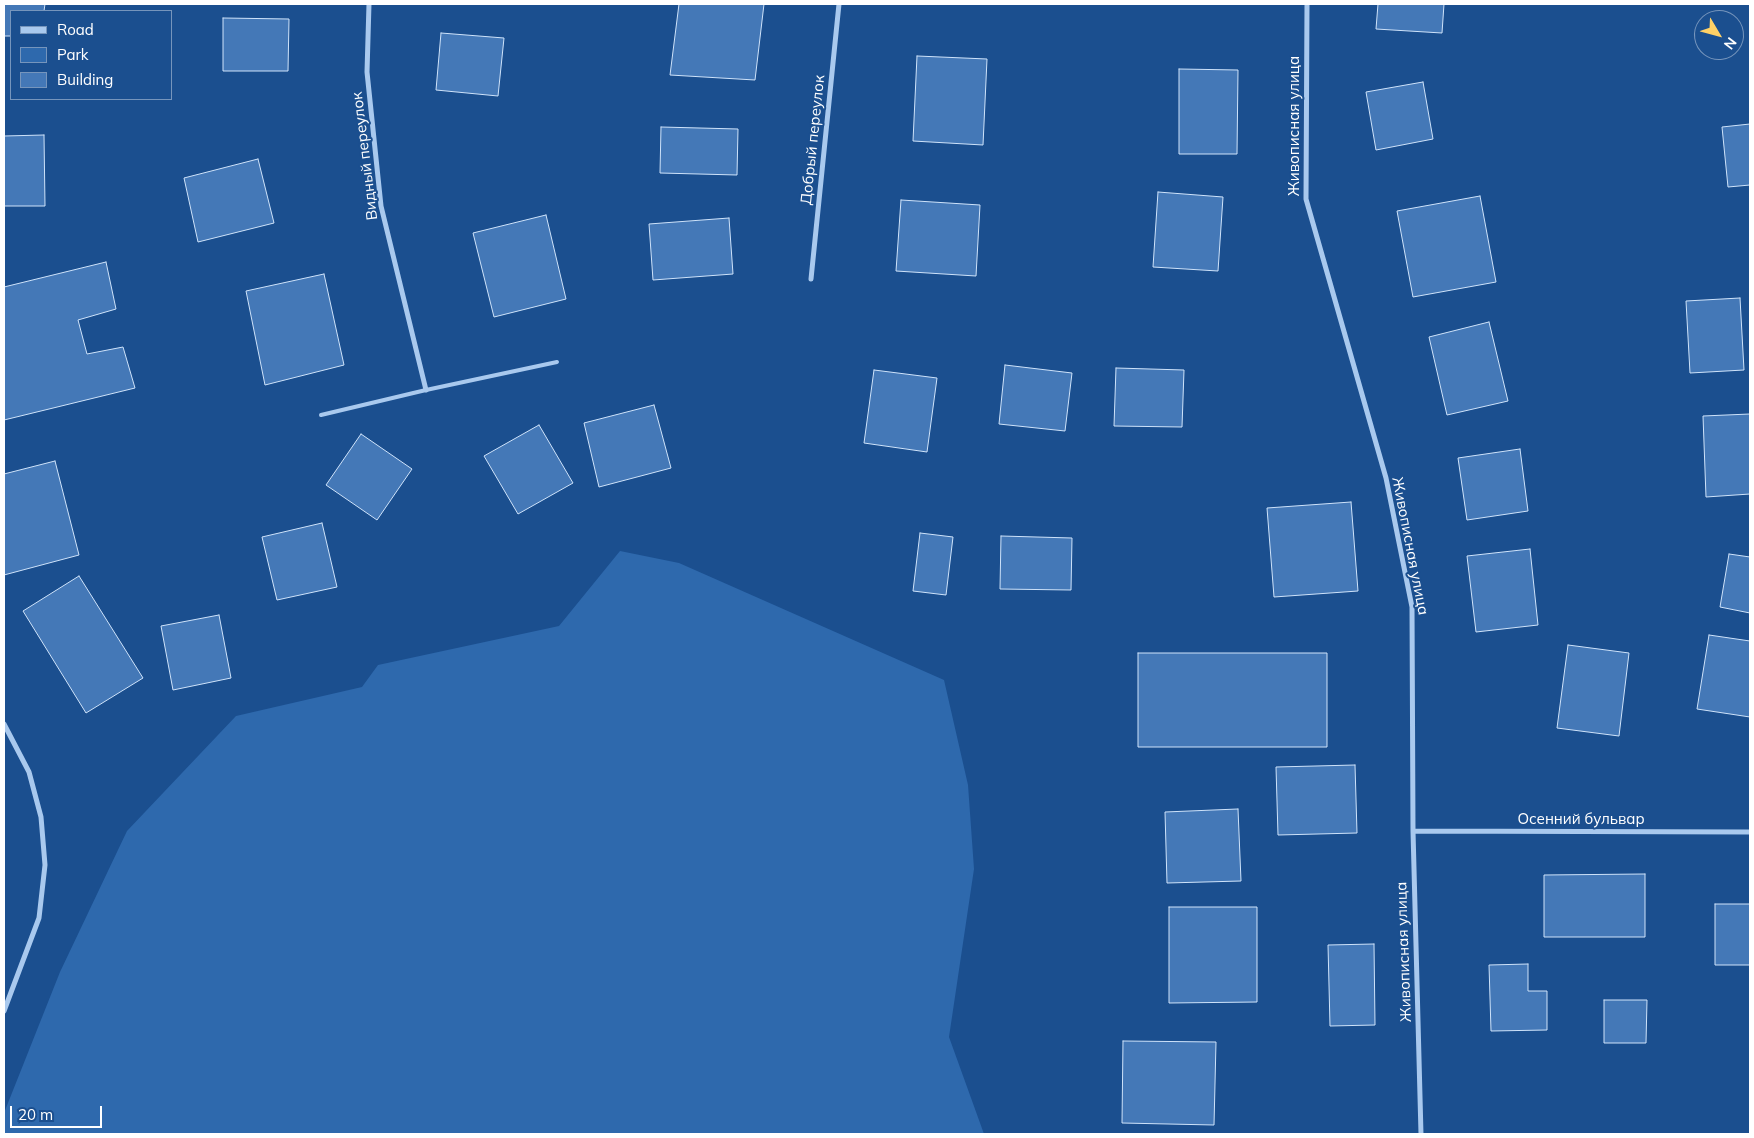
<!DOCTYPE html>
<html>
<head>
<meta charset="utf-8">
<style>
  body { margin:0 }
  #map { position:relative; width:1754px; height:1138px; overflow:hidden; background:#1b4f8f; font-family:Mulish,sans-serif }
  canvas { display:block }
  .frame { position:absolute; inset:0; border:5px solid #fff; pointer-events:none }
  .legend { position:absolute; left:10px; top:10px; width:162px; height:90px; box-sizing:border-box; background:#1b4f8f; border:1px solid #7695bc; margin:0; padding:6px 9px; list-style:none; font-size:15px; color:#fff }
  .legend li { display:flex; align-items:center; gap:10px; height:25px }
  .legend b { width:25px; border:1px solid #7695bc }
  .north { position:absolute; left:1694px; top:10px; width:50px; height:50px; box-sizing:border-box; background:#1b4f8f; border:1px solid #7695bc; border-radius:50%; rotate:127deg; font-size:14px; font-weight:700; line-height:20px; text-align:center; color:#fff }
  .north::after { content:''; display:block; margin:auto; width:18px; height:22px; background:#ffd166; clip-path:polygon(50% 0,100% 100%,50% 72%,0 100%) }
  .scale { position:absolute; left:10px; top:1106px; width:92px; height:22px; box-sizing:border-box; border:2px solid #fff; border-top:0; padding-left:6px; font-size:15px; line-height:18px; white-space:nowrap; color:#fff; -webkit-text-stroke:4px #1b4f8f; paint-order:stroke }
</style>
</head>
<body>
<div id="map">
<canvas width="1754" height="1138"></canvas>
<div class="frame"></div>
<ul class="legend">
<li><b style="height:6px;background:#a9c9ee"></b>Road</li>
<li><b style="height:14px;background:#2e69ad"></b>Park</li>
<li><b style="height:14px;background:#4478b7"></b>Building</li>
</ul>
<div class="north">N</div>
<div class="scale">20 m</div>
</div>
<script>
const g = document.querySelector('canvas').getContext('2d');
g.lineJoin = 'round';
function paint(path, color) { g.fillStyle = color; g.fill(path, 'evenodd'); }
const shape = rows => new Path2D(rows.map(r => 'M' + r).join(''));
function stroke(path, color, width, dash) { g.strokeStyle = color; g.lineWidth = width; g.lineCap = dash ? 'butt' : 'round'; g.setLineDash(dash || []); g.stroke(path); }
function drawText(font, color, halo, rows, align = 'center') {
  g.font = font + ' Mulish,sans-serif'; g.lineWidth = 4; g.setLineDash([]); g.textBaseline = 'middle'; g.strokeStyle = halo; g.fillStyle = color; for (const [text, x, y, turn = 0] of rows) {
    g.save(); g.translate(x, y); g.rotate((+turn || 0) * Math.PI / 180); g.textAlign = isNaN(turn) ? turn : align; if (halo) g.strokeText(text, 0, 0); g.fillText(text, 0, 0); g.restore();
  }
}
paint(shape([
  [620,551,679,563,944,680,968,785,974,869,949,1037,984,1134,4,1134,4,1113,60,972,127,831,236,716,362,687,378,665,559,626]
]), '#2e69ad');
const building = shape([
  [4,4,45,4,44,11,11,11,11,36,4,36,4,4],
  [679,4,764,4,755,80,670,75,679,4],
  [1378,4,1444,4,1442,33,1376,29,1378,4],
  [223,18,289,19,288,71,223,71,223,18],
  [441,33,504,38,498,96,436,90,441,33],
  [917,56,987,59,983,145,913,141,917,56],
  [1179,69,1238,70,1237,154,1179,154,1179,69],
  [1423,82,1433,139,1376,150,1366,92,1423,82],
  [1750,124,1750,185,1728,187,1722,127,1750,124],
  [661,127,738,129,737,175,660,173,661,127],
  [44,135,45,206,4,206,4,136,44,135],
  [258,159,274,223,198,242,184,178,258,159],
  [1158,192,1223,197,1218,271,1153,267,1158,192],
  [1480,196,1496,282,1413,297,1397,211,1480,196],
  [901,200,980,205,976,276,896,271,901,200],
  [546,215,566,299,494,317,473,233,546,215],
  [729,218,733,274,653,280,649,224,729,218],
  [106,262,116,309,78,320,87,354,123,347,135,388,4,420,4,287,106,262],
  [324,274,344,365,265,385,246,291,324,274],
  [1740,298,1744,370,1690,373,1686,301,1740,298],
  [1489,322,1508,401,1447,415,1429,337,1489,322],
  [1005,365,1072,373,1065,431,999,424,1005,365],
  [1116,368,1184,370,1182,427,1114,426,1116,368],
  [874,370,937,378,927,452,864,443,874,370],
  [654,405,671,468,599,487,584,423,654,405],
  [1750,414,1750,494,1706,497,1703,416,1750,414],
  [539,425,573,483,518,514,484,456,539,425],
  [361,434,412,469,377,520,326,485,361,434],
  [1520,449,1528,511,1467,520,1458,458,1520,449],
  [55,461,79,555,4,575,4,474,55,461],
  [1351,502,1358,591,1274,597,1267,508,1351,502],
  [322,523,337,587,277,600,262,537,322,523],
  [920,533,953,537,946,595,913,591,920,533],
  [1001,536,1072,538,1071,590,1000,589,1001,536],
  [1530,549,1538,625,1476,632,1467,556,1530,549],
  [1729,554,1750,557,1750,613,1720,607,1729,554],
  [79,576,143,678,86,713,23,611,79,576],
  [219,615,231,678,173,690,161,626,219,615],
  [1709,635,1750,641,1750,717,1697,709,1709,635],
  [1568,645,1629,653,1619,736,1557,728,1568,645],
  [1138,653,1327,653,1327,747,1138,747,1138,653],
  [1355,765,1357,833,1278,835,1276,767,1355,765],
  [1238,809,1241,881,1167,883,1165,812,1238,809],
  [1645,874,1645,937,1544,937,1544,875,1645,874],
  [1715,904,1750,904,1750,965,1715,965,1715,904],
  [1169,907,1257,907,1257,1002,1169,1003,1169,907],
  [1374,944,1375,1025,1330,1026,1328,945,1374,944],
  [1528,964,1528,991,1547,991,1547,1030,1491,1031,1489,965,1528,964],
  [1604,1000,1647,1000,1646,1043,1604,1043,1604,1000],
  [1123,1041,1216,1042,1214,1125,1122,1123,1123,1041]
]);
paint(building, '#4478b7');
stroke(building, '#cfe3fa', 1);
stroke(shape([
  [321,415,426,390,557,362]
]), '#a9c9ee', 4);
stroke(shape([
  [369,4,367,72,381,206,426,390],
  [1307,4,1306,199,1386,478,1412,607,1413,831,1421,1134],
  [811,279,839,4],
  [4,724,29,772,41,817,45,865,39,918,4,1011],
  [1413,831,1750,832]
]), '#a9c9ee', 5);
drawText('15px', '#fff', '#1b4f8f', [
  ["Живописная улица",1294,126,-90],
  ["Добрый переулок",813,140,-84],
  ["Видный переулок",365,156,-97],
  ["Живописная улица",1410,546,79],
  ["Осенний бульвар",1581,819],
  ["Живописная улица",1404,952,-92]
]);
</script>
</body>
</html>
